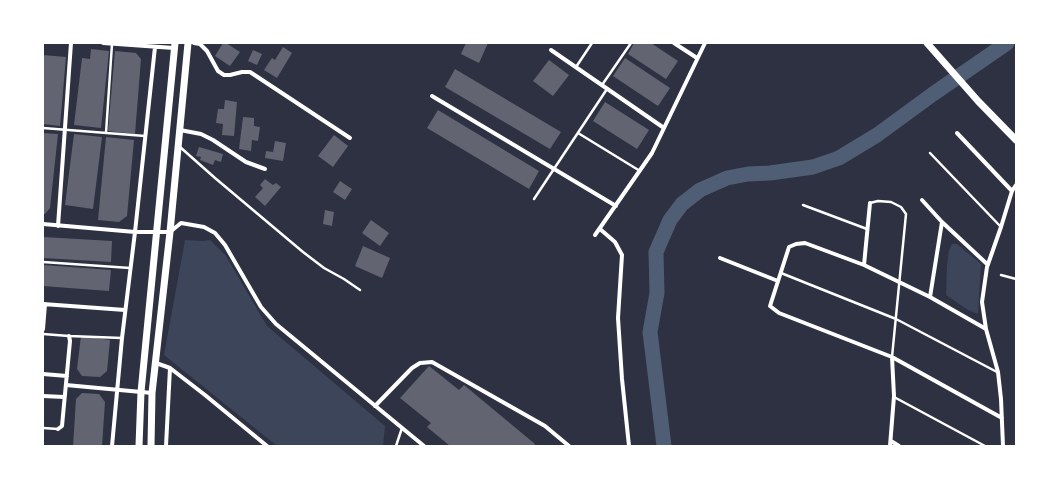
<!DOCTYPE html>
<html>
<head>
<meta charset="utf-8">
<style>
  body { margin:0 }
  #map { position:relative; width:1059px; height:489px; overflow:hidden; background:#2d3142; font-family:"Noto Serif",serif }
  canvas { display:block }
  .frame { position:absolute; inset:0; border:44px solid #fff; pointer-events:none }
</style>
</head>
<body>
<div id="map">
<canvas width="1059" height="489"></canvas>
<div class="frame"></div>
</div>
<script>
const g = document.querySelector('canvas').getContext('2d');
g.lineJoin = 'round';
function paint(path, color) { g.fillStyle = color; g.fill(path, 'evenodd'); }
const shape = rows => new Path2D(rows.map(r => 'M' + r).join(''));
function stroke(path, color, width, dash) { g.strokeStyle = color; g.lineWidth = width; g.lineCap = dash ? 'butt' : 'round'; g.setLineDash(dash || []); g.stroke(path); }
paint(shape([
  [185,240,203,241,210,240,226,256,267,326,385,426,383,446,277,446,164,355],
  [952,244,957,244,981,264,978,314,968,310,946,295,947,266,949,250]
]), '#3c4559');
stroke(shape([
  [664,446,650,332,657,293,656,252,670,220,682,204,700,190,727,178,748,174,770,173,813,167,839,158,877,135,933,94,1007,43]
]), '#4f5d75', 15);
paint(shape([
  [223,43,226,43,240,52,230,66,215,56],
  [466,43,488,43,479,63,461,54],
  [634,43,651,43,678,61,666,79,628,54],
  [283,47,292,53,277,78,264,70,272,58,275,60],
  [91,49,109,51,101,128,74,125,82,58,90,59],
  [253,50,262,54,257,65,248,61],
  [115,51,136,53,141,59,135,134,108,131],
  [43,55,66,57,60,126,43,124],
  [625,58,670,88,658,106,613,76],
  [549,60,569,75,553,96,533,81],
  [455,69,561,132,550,149,445,87],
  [225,100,237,102,234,136,222,135,223,124,216,123,218,109,224,109],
  [605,102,649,130,637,149,593,121],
  [438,110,539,171,529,189,427,128],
  [243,117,254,118,254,126,260,127,258,141,252,140,251,151,239,149],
  [43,133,58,134,50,208,45,214,43,214],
  [74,134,102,137,93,209,65,205],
  [334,135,348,146,333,167,318,156],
  [106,137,134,140,127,216,119,222,98,220],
  [275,141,286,143,283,161,265,158,266,151,273,152],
  [199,147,223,154,221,162,215,160,213,165,200,160,201,157,196,156],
  [265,179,273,185,276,183,281,187,265,206,255,197,263,188,260,185],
  [340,181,352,189,345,200,333,192],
  [325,210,334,212,332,226,323,224],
  [371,220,389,233,380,246,362,233],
  [43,237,112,241,111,262,43,258],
  [363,246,390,258,382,278,355,266],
  [43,265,111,270,109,291,43,286],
  [81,336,110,340,107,371,100,377,82,376,77,369],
  [429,366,459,390,464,385,535,444,533,446,450,446,427,427,431,423,400,398],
  [82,393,99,394,105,402,102,446,73,446,76,399]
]), '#626471');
stroke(shape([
  [576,67,592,43],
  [602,85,631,43],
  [43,128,145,136],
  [106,133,112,44],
  [578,133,640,171],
  [180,147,215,178,303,252,324,268,344,279,360,290],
  [930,153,1001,227],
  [534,199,607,89],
  [870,203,878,201,891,202,901,207,906,214,892,357],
  [803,205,867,229],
  [43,262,130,268],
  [781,273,896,319,997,372],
  [1001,275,1016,279],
  [43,334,69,336,122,338],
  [894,397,985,446],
  [43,428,58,429],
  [396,446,402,428]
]), '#fff', 2.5);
stroke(shape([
  [103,43,174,48],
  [194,43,200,44,207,51,218,71,224,75,230,75,242,72,250,72,350,138],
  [674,43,697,58],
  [551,50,664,128],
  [432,96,616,206],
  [180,130,201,134,213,140,246,162,265,169],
  [957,133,1012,191],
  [922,200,942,222,987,264],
  [43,224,135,232,170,232,181,223,204,227,215,233,225,245,261,307,276,324,424,446],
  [58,226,71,43],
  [600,229,615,242,622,255,618,318,622,379,629,446],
  [595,235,652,153,705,43],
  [720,258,778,281],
  [864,265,870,203],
  [930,297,942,222],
  [43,304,125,310],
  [43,329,45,304],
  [986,329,930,297,864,265,805,243,796,244,789,247,770,306,779,313,892,357,1002,418],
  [156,363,170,368,205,395,267,446],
  [43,374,67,376],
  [66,385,152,393],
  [43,396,64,397],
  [375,406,412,368,420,363,432,362,545,426,569,446],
  [58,429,62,426,70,341,69,336],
  [891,441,899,446],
  [112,446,122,338,135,232,155,47],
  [166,446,170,368],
  [890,446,894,396,892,357],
  [1003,446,1001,399,998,372,986,329,982,302,987,267,1001,227,1012,191,1016,185]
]), '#fff', 4);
stroke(shape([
  [139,446,141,392,175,43],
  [151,446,152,393,170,232,188,43]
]), '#fff', 7);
stroke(shape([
  [927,43,978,101,1016,140]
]), '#fff', 7);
</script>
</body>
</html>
